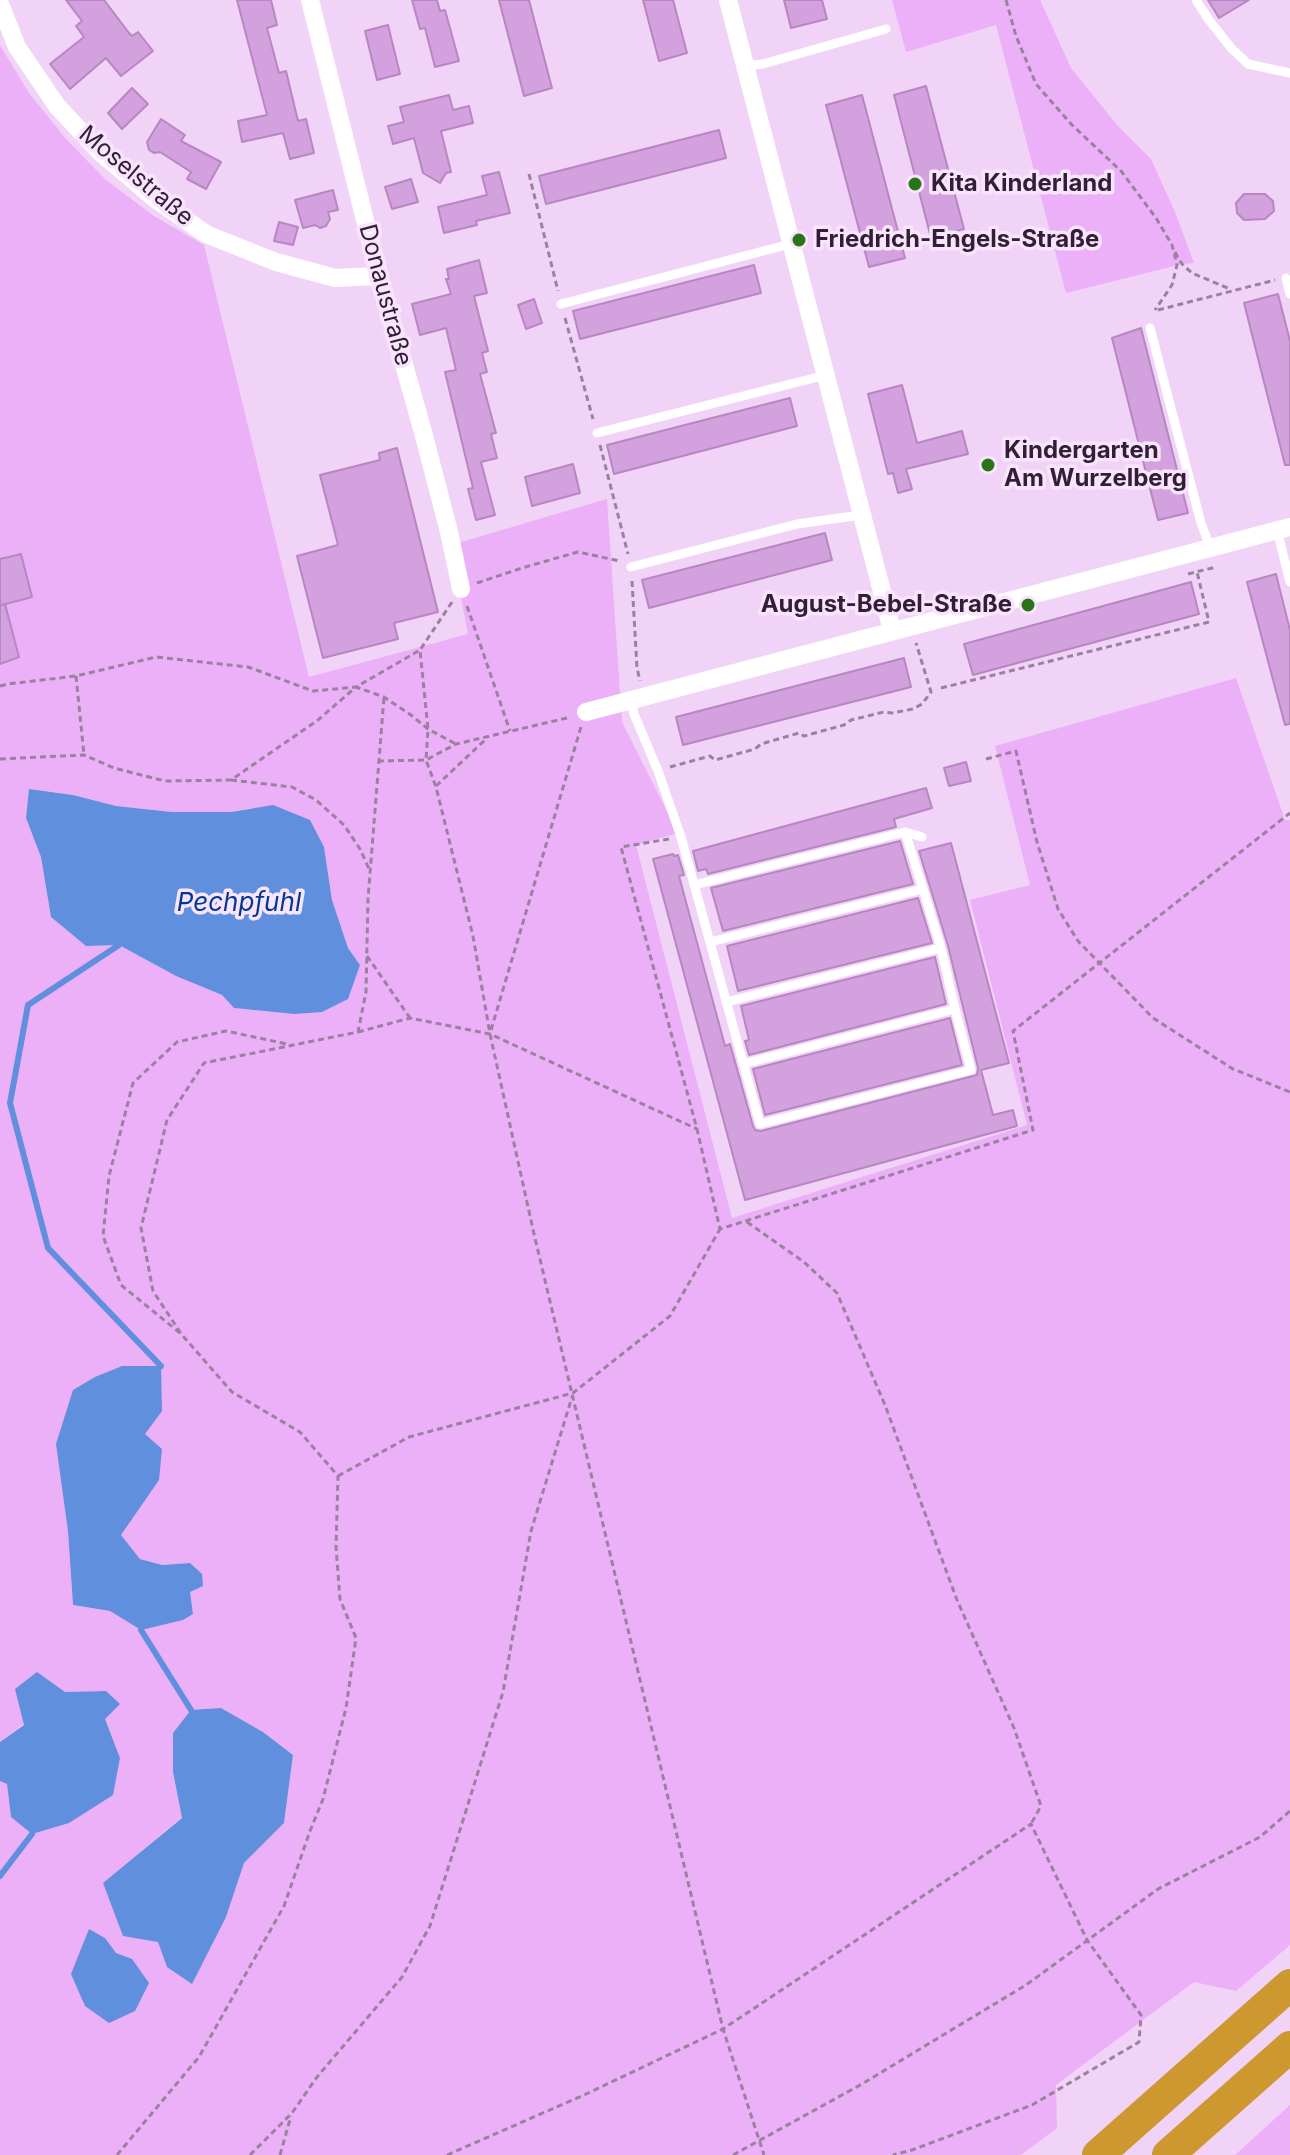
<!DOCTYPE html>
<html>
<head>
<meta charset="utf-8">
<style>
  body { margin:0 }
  canvas { display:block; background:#f2d3f8 }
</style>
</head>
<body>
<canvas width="1290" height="2155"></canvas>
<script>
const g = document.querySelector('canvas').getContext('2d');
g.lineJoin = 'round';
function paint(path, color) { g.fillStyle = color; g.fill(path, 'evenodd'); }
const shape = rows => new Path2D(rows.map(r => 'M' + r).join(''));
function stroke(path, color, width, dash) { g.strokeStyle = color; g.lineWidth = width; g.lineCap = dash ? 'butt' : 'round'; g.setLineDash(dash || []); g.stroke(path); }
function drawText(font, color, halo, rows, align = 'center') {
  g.font = font + ' Inter,sans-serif'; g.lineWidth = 7; g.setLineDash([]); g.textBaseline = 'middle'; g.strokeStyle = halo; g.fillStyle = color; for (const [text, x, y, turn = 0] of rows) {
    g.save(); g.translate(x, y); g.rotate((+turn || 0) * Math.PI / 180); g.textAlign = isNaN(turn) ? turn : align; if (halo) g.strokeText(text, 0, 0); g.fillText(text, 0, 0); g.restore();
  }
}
paint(shape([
  [892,0,1040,0,1071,68,1117,125,1151,159,1175,212,1194,263,1182,264,1066,293,996,25,906,52],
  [0,45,29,93,66,139,106,180,154,216,204,245,309,677,468,634,451,545,607,499,622,722,678,833,636,845,732,1218,1027,1125,970,900,1030,885,995,746,1236,678,1285,820,1290,820,1290,1945,1236,1991,1194,1982,1056,2085,1057,2128,1021,2155,0,2155,0,1781,7,1783,11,1817,120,1758,105,1719,106,1691,65,1692,0,1742,0,659,19,653,0,591],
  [30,789,73,795,116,806,172,812,231,812,250,808,324,847,332,900,348,948,360,965,294,1014,234,1008,222,995,176,976,119,945,86,946,51,917,41,857,26,818],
  [131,1520,121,1535,140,1559,162,1565,190,1563,190,1599,193,1613,141,1630,110,1611,73,1605,68,1531],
  [221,1708,263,1732,293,1755,284,1823,244,1863,226,1917,167,1967,158,1942,104,1883,182,1817,173,1772],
  [1290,2105,1290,2155,1235,2155]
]), '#ecb0f8');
paint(shape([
  [29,789,73,795,116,806,172,812,231,812,273,805,310,820,324,847,332,900,348,948,360,965,348,999,322,1012,294,1014,234,1008,222,995,176,976,119,945,86,946,51,917,41,857,26,818],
  [122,1366,161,1366,162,1411,145,1434,162,1449,159,1480,121,1535,140,1559,162,1565,190,1563,202,1574,203,1586,190,1592,193,1614,183,1620,141,1630,110,1611,73,1605,68,1531,56,1444,73,1390,95,1377],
  [37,1672,65,1692,106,1691,120,1704,105,1719,120,1758,113,1795,69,1823,32,1834,11,1817,7,1784,0,1781,0,1742,24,1725,15,1689],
  [221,1708,263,1732,293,1755,284,1823,244,1863,226,1917,192,1984,167,1967,158,1942,123,1936,103,1883,182,1818,173,1772,173,1733,191,1710],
  [89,1929,105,1938,116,1953,132,1959,149,1983,135,2011,109,2023,85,2006,71,1974]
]), '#608fde');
stroke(shape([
  [119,945,28,1005,10,1103,48,1248,161,1366],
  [141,1630,191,1710],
  [0,1876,32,1834]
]), '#608fde', 6);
const building = shape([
  [66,0,104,0,129,33,132,36,138,32,153,51,121,76,106,58,70,89,50,64,84,37,76,26,82,21,66,0],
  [237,0,271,0,277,25,267,28,279,73,286,71,298,121,306,119,314,153,290,159,283,133,242,142,238,121,267,115,237,0],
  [412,0,437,0,440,11,445,10,459,61,435,67,425,28,420,29,412,0],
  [499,0,529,0,552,88,524,96,499,0],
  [643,0,673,0,687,53,659,61,643,0],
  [784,0,822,0,827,19,791,28,784,0],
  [1208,0,1249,0,1219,18,1208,0],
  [388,25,400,74,377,80,365,31,388,25],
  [926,86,964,229,931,238,894,95,926,86],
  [132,88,148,104,122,129,108,113,132,88],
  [449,95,453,110,469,106,473,123,441,131,451,172,446,173,440,183,423,173,414,138,393,144,388,126,404,122,400,107,449,95],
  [862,95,905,258,869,267,826,105,862,95],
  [161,119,185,135,181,141,221,162,206,189,187,179,191,172,160,152,154,153,149,150,147,142,161,119],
  [719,130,726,158,546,204,539,176,719,130],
  [499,172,510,213,476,221,477,225,444,233,438,207,487,195,482,176,499,172],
  [411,179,418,202,392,209,385,187,411,179],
  [333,190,338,210,328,212,330,219,326,226,320,228,315,225,303,228,295,200,333,190],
  [1244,194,1265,194,1273,201,1274,211,1265,219,1244,220,1237,213,1236,203,1244,194],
  [279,222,298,227,293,245,274,241,279,222],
  [479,260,487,293,474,296,488,351,482,353,487,372,480,374,496,433,491,434,497,458,481,462,495,515,476,520,468,489,473,488,445,372,456,370,446,328,420,335,412,304,451,294,446,279,449,279,447,269,479,260],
  [754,265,761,293,580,339,573,311,754,265],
  [1278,294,1290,341,1290,465,1285,465,1244,303,1278,294],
  [534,299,542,323,526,329,518,305,534,299],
  [1141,328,1188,513,1158,520,1112,338,1141,328],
  [902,385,917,443,962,431,968,454,906,469,912,489,898,493,893,473,888,474,868,394,902,385],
  [790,398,797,426,614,474,607,445,790,398],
  [397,448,438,612,394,623,398,639,323,658,297,556,338,545,320,475,380,460,379,453,397,448],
  [573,464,580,493,532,506,525,477,573,464],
  [825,533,832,560,649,608,642,580,825,533],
  [21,554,32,597,2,605,5,604,19,657,0,664,0,559,21,554],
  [1276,574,1290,630,1290,724,1285,725,1247,582,1276,574],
  [1191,582,1199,614,973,675,964,644,1191,582],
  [904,658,911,687,683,745,676,717,904,658],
  [966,762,971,781,949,786,944,768,966,762],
  [926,788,932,808,894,819,896,827,708,874,706,869,698,871,693,851,926,788],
  [900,841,913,884,723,931,711,888,900,841],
  [951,843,1009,1063,981,1070,993,1115,1013,1110,1017,1126,745,1200,653,859,673,854,674,856,678,855,684,875,679,876,725,1046,730,1044,753,1126,755,1130,761,1131,977,1075,978,1068,948,946,919,851,951,843],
  [918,898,932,943,738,991,727,946,918,898],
  [935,957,946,1004,749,1055,745,1041,749,1040,741,1006,935,957],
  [950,1018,962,1065,765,1115,753,1069,950,1018]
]);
paint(building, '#d3a1dd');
stroke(building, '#b787c1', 2);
stroke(shape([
  [1006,0,1016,36,1036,84,1071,124,1121,171,1156,218,1172,245,1177,265,1172,285,1155,310],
  [529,174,558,291],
  [1175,252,1182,264,1192,273,1230,289],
  [1158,310,1275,280],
  [565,318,593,419],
  [600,445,628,554],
  [1188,574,1216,567],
  [632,581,637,668,640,681],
  [477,583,522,568,578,552,620,561],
  [452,602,420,650,428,729,426,760,436,787,473,936,490,1034,534,1234,723,2029,764,2155],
  [467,606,510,731],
  [76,676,84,755],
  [0,686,8,684,76,676,156,657,248,667,313,691,356,687,420,650],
  [941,688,1209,622,1197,572],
  [0,759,84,755,114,768,165,781,231,780,318,720,356,687,384,697,411,715,428,729,456,744],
  [986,759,1016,751,1037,842,1058,909,1078,941,1153,1018,1233,1069,1290,1092],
  [378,761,426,760,456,744,571,717],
  [670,767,710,756,715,760,755,749,761,744,799,733,804,736,844,725,851,720,884,712,892,713,913,709,922,704,931,692,916,643],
  [231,780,292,787,316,800,344,825,360,849,369,869],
  [436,786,486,739],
  [669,839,621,847,697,1129,720,1229,1033,1130,1013,1031,1290,813],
  [367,956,410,1018],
  [491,1030,581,727],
  [358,1032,410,1018,490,1034,697,1129],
  [747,1222,804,1262,837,1293,885,1405,957,1600,1014,1728,1041,1806,1031,1824],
  [180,1333,121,1285,103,1236,109,1176,133,1083,177,1042,226,1031,287,1044],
  [338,1476,409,1437,573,1393,670,1316,720,1229],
  [117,2155,199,2057,284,1906,310,1831,323,1799,346,1708,356,1638,340,1599,336,1547,338,1476,300,1432,232,1392,182,1335,153,1291,141,1228,167,1120,204,1063,358,1032,366,992,368,899,384,697],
  [250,2155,292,2113,317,2077,402,1977,430,1926,503,1692,531,1531,572,1397],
  [280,2155,291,2116],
  [447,2155,584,2095,723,2029,1031,1824,1087,1940,1141,2015,1139,2042,1032,2105,912,2150,893,2155],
  [733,2155,862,2084,1026,1985,1158,1889,1260,1837,1290,1811]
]), '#9a819f', 3, [6, 4]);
stroke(shape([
  [1196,0,1209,20,1232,49,1248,64,1290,73],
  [745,66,763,64,886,29],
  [1286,278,1290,294],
  [561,304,790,244],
  [1150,328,1201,523,1210,547],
  [597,433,826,375],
  [1277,530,1290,582],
  [631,567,797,524,861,515],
  [631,700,634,714,658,771,681,837,760,1124,971,1070,955,1009],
  [694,885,905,832,922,837],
  [710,942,923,889,905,832],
  [726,1002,941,948,923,889],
  [743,1064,955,1009,941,948]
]), '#fff', 9);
stroke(shape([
  [310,0,379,276,423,432,449,532,461,589],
  [728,0,892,630],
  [0,4,17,47,57,106,101,153,154,198,206,234,276,262,335,278,379,276],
  [586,712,1290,527]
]), '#fff', 18);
stroke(shape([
  [1098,2155,1290,1985],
  [1168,2155,1290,2047]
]), '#cc982f', 32);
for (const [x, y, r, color] of [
  [915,184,8,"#297419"],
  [799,240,8,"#297419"],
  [988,465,8,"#297419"],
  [1028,605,8,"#297419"]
]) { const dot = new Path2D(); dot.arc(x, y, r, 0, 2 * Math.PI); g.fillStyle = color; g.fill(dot); stroke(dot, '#f9e4fd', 3); }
drawText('24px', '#321f36', '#f9e4fd', [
  ["Moselstraße",136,176,40],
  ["Donaustraße",385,295,75]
]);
drawText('bold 24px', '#321f36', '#f9e4fd', [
  ["Kita Kinderland",931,184],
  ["Friedrich-Engels-Straße",815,240],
  ["Kindergarten",1004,451],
  ["Am Wurzelberg",1004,479],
  ["August-Bebel-Straße",1012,605,"right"]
], 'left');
drawText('italic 26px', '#003994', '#f9e4fd', [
  ["Pechpfuhl",239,903]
]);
</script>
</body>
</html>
